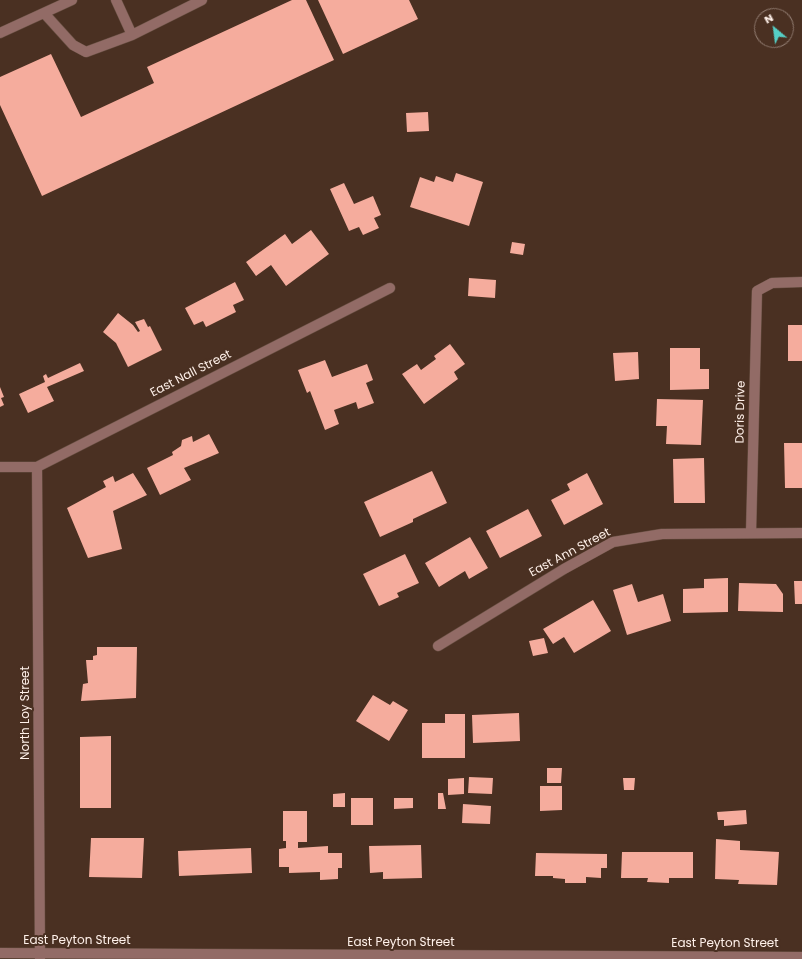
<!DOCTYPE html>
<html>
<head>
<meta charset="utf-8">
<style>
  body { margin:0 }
  #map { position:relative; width:802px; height:959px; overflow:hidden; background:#4a3022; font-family:Poppins,sans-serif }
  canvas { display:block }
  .north { position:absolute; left:754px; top:8px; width:40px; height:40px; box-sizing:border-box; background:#4a3022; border:1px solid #927d72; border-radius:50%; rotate:331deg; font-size:11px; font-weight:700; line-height:16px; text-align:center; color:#fff1ea }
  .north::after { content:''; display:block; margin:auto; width:14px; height:18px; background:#55cec5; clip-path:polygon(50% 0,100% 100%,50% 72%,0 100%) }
</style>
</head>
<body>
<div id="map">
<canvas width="802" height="959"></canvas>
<div class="north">N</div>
</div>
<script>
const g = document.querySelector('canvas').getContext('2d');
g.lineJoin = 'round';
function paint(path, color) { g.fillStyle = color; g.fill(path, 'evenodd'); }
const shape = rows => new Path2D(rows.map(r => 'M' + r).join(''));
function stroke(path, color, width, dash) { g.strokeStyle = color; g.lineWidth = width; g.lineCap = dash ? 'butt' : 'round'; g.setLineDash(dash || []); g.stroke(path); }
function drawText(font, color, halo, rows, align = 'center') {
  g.font = font + ' Poppins,sans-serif'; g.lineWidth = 4; g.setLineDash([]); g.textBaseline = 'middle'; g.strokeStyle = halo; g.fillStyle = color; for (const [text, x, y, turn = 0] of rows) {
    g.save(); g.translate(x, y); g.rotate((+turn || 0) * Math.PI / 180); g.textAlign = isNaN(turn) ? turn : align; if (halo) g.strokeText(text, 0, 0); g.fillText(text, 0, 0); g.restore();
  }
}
paint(shape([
  [292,0,306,0,334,60,42,196,0,105,0,77,51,54,81,117,154,83,147,67],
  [318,0,409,0,418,19,343,54],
  [428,112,429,131,407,132,406,113],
  [456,173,483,182,469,226,410,207,420,177,434,182,436,176,453,182],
  [344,183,354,204,373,196,381,215,374,218,379,228,363,235,359,227,349,231,330,189],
  [311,230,329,254,286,286,271,265,256,276,246,262,285,234,292,244],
  [512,242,525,244,523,255,510,253],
  [469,278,496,280,495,298,468,296],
  [235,282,244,300,233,305,236,312,206,327,203,321,194,325,185,308],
  [118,313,133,325,138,332,140,331,135,322,144,319,148,327,150,326,162,350,128,367,116,343,103,332],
  [788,325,802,325,802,361,788,361],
  [450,344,465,364,454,372,458,379,424,404,402,374,417,364,421,370,436,359,434,356],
  [670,348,700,348,700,369,709,369,709,389,670,390],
  [638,352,639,379,615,381,613,353],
  [325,360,332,377,367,364,373,380,366,383,374,403,358,409,356,402,334,410,339,424,325,430,310,391,307,393,298,370],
  [80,363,84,371,47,387,54,401,28,413,19,394,45,382,43,376,46,374,48,378],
  [0,387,4,397,1,398,4,405,0,407],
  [657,399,703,400,701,445,666,444,667,426,656,426],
  [209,434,219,453,184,468,191,480,160,495,147,468,173,455,172,452,181,446,182,440,192,436,193,442],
  [784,443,802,443,802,488,785,488],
  [704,458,705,503,674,503,673,459],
  [432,471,447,503,413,519,413,522,380,537,364,502],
  [133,473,147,495,113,511,122,549,88,558,67,508,106,487,103,481,113,476,115,482],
  [587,473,603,504,564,525,551,500,570,490,567,484],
  [528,509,542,536,500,558,486,531],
  [470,537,488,568,469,579,465,571,439,587,425,563],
  [405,554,419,583,397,593,399,597,379,606,363,574],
  [728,578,728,612,683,613,683,589,704,588,704,579],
  [794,581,802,581,802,604,795,604],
  [739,583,776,584,783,594,783,612,738,611],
  [632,584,638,602,663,594,671,621,627,635,613,590],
  [593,600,611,631,574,653,564,637,553,644,543,629],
  [544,638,548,653,533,656,529,641],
  [97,647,137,647,136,698,81,701,83,684,88,683,86,660,93,660,93,656,97,655],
  [373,695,390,705,393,701,408,710,389,741,356,721],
  [519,713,520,741,473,743,472,715],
  [445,714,465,714,465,758,422,758,422,723,445,723],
  [111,736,111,808,80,808,80,737],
  [547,768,562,768,561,783,547,783],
  [469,777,493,778,492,794,468,793],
  [464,778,464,794,448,795,448,779],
  [623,778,635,778,634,790,624,790],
  [540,786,562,786,562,810,540,811],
  [345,793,345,807,333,807,333,794],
  [438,793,443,793,446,809,438,809],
  [351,798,373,798,373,825,351,825],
  [394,798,413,798,413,808,394,809],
  [463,804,491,806,490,824,462,823],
  [746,810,747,824,724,826,724,820,718,820,717,812],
  [283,811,307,811,307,842,298,842,298,848,328,846,328,853,342,853,342,868,338,868,338,879,320,880,320,872,289,873,289,867,279,867,279,849,286,848,286,841,283,841],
  [91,838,144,838,142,878,89,877],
  [716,839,740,841,740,850,779,852,777,885,738,884,739,880,715,879],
  [421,845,422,878,383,879,383,872,370,873,369,846],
  [251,848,252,873,179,876,178,851],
  [622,852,693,852,693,878,669,878,669,883,647,882,648,878,621,878],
  [536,853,607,854,607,868,601,868,601,878,586,877,586,883,565,883,565,879,553,878,553,876,535,876]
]), '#f5ac9d');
const minor = shape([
  [116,0,132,35],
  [44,13,73,45,86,52,132,35,202,0],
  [0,33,72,0],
  [0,467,37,467,390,288],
  [37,467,40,959],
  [751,533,757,291,772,283,802,282],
  [438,646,564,569,613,542,662,534,802,533],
  [0,953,802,957]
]);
stroke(minor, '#674f42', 11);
stroke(minor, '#926b66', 10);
drawText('12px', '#fff1ea', '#4a3022', [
  ["East Nall Street",191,374,-27],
  ["Doris Drive",741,412,-89],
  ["East Ann Street",570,553,-28],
  ["North Loy Street",26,713,-90],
  ["East Peyton Street",77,941],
  ["East Peyton Street",401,943],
  ["East Peyton Street",725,944]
]);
</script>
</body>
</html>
